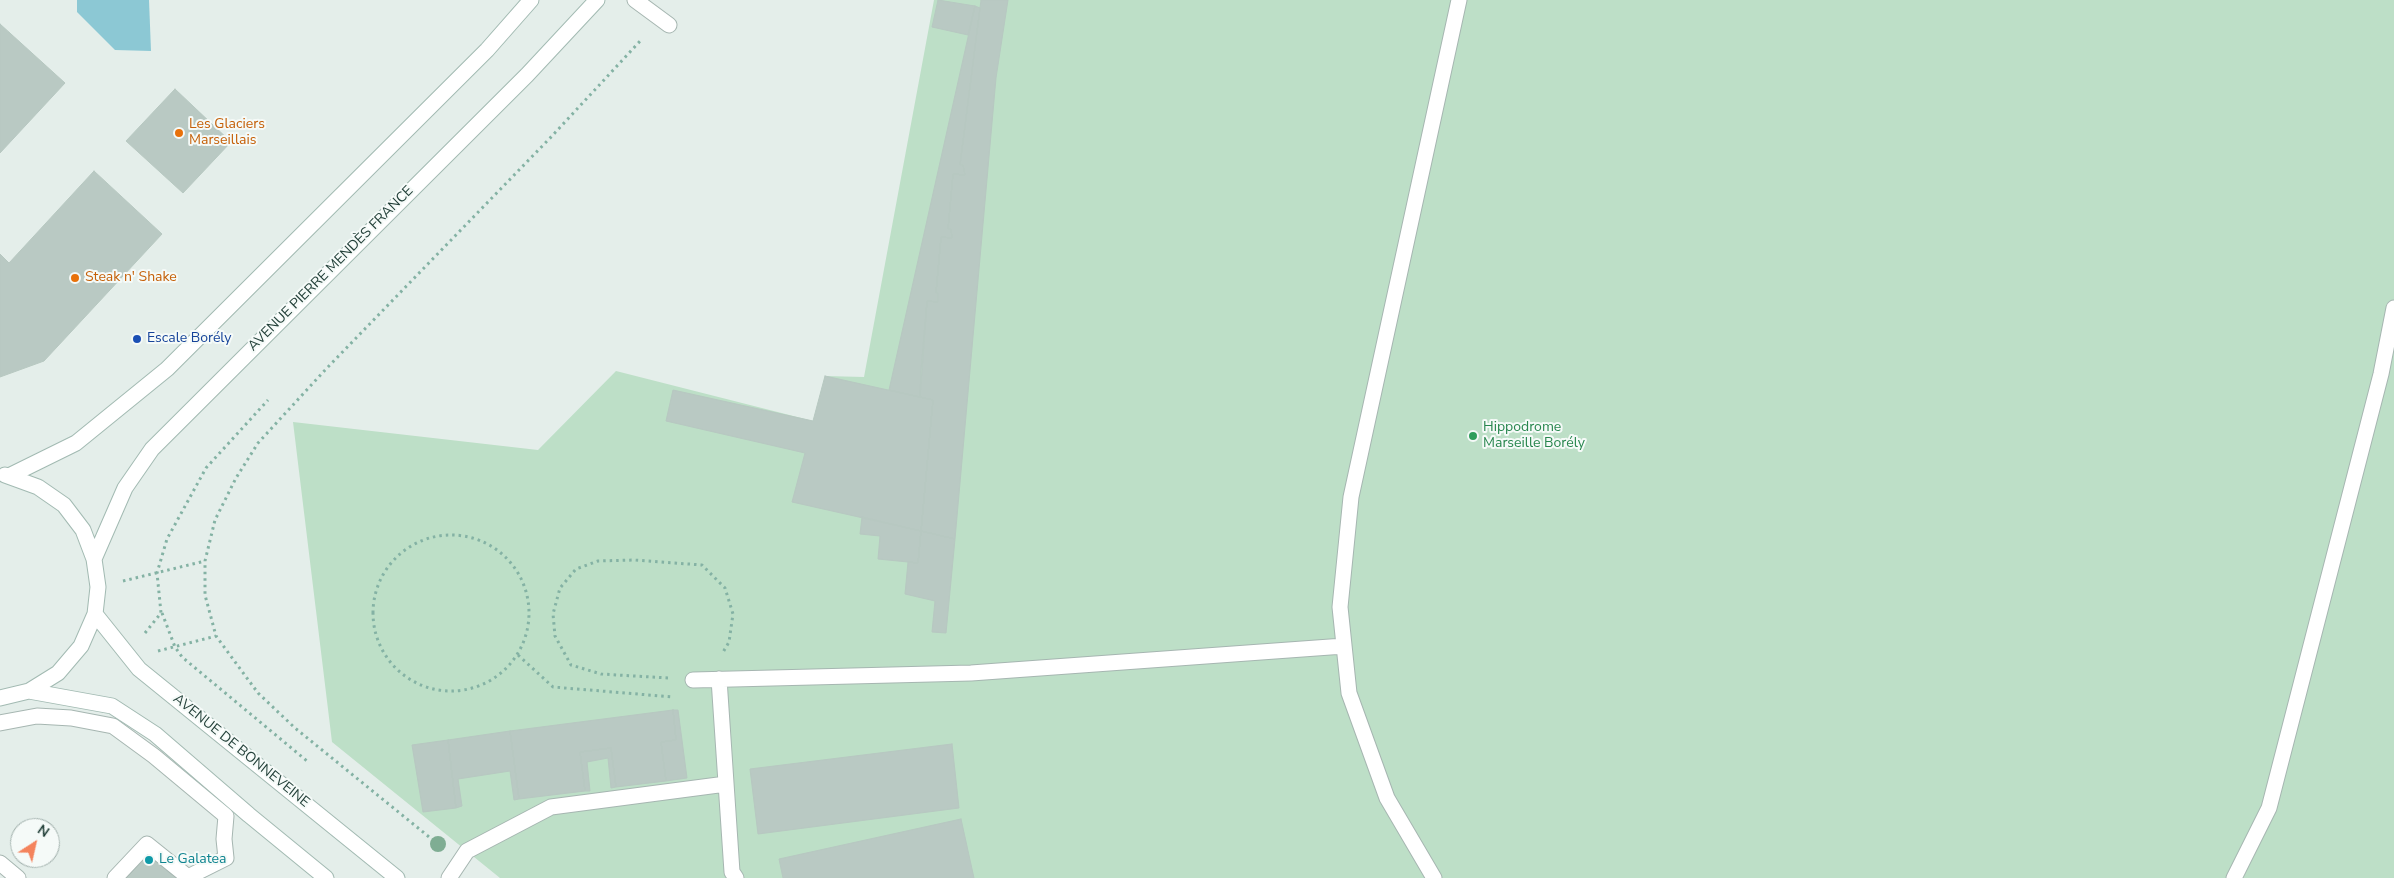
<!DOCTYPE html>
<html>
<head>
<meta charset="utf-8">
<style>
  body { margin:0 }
  #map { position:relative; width:2394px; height:878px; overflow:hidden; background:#e4eeea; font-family:"Nunito Sans",sans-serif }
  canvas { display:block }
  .north { position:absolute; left:10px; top:818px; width:50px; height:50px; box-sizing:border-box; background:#f5faf8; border:1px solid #a1b0ac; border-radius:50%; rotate:35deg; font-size:14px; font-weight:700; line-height:20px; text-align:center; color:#234039 }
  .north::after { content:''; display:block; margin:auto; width:18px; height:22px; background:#f4835c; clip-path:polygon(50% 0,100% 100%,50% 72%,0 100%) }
</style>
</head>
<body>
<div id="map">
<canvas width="2394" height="878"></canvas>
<div class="north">N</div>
</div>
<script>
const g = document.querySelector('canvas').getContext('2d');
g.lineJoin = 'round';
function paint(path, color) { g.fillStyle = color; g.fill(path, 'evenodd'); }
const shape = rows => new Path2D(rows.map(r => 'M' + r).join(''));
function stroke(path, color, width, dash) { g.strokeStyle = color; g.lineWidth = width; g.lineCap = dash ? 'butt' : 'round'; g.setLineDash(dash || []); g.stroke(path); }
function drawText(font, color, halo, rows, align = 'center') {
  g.font = font + ' "Nunito Sans",sans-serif'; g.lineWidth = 4; g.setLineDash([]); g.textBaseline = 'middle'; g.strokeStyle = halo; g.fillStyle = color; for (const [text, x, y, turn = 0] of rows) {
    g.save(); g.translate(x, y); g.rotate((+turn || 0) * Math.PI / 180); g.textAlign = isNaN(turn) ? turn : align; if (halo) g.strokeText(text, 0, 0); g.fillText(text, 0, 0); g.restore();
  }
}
paint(shape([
  [934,0,2394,0,2394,878,500,878,332,742,293,422,538,450,616,371,813,421,825,376,864,377]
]), '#bddfc7');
paint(shape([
  [77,0,149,0,151,51,115,50,77,12]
]), '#8cc8d4');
const building = shape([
  [938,0,975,6,968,35,932,27,938,0],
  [981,0,1008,0,996,78,955,539,921,531,933,400,920,397,921,371,927,301,938,302,938,293,936,293,941,237,952,238,951,229,948,229,953,174,965,175,963,165,960,165,981,0],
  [975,6,980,8,960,165,963,165,965,175,953,174,948,229,951,229,952,238,941,237,936,293,938,293,938,302,927,301,920,397,889,390,975,6],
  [0,24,65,83,0,153,0,24],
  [175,89,231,142,183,193,126,141,175,89],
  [94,171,162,234,44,361,0,377,0,254,9,263,94,171],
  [825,376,933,400,921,531,792,502,805,453,666,421,673,390,813,421,825,376],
  [862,517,921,531,918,563,878,559,880,536,860,534,862,517],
  [921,531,955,539,946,633,932,632,935,601,905,594,908,562,918,563,921,531],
  [673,710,676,740,661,742,666,781,616,787,611,748,580,752,585,791,519,799,510,731,673,710],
  [673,710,678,710,687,778,666,781,661,742,676,740,673,710],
  [510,731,519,799,514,800,510,771,458,779,462,806,456,808,448,740,510,731],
  [448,740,456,808,423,812,412,745,448,740],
  [952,744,959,808,758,834,750,769,952,744],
  [611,748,616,787,611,788,608,758,587,762,590,791,585,791,580,752,611,748],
  [961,819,974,878,783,878,779,859,961,819],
  [147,844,189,878,115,878,147,844]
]);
paint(building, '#b9c9c3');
stroke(building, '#b7c8c1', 1);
const lane = shape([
  [635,0,669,25],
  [719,679,732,872,736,878],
  [693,680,971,673,1344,646],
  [449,878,467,851,551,807,726,784],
  [1434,878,1387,798,1349,693,1340,607,1351,497,1459,0],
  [2234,878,2269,808,2381,374,2394,308]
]);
const street = shape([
  [0,723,37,716,71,718,113,726,154,756,226,816,224,839,226,858,188,877,147,844,115,878],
  [0,863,18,878]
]);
const secondary = shape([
  [9,476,76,443,167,369,487,50,531,0],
  [94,559,125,488,152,449,527,75,597,0],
  [95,614,139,669,397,878],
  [29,691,112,706,155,734,249,815,326,878],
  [0,698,29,691,58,673,81,646,95,614,98,587,94,559,83,530,64,505,38,487,5,475]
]);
stroke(lane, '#a6b6b1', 17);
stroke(street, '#a6b6b1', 17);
stroke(secondary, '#a2bab2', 17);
stroke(shape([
  '373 613a78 78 0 1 1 156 0a78 78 0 1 1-156 0Z',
  [123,581,205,561],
  [162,613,175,647,182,657,307,761],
  [145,633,161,613,157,573,167,539,206,468,268,400],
  [158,651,216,636],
  [518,655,553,687,673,697],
  [668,678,601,674,571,665,555,636,553,614,560,588,576,569,598,561,634,560,702,565,725,588,733,614,729,642,722,654],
  [439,845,295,728,258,693,216,636,205,595,205,561,215,520,236,478,258,443,326,369,552,136,642,39]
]), '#84b2a4', 3, [2.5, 4]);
stroke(lane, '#fff', 15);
stroke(street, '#fff', 15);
stroke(secondary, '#fff', 15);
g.fillStyle = '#7fad93';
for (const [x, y] of [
  [438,844]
]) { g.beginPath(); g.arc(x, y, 8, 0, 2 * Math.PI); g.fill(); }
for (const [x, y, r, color] of [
  [179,133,5,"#e8710a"],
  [75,278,5,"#e8710a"],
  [137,339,5,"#1a4fb4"],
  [1473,436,5,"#2e9e5b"],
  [149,860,5,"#0f9aa8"]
]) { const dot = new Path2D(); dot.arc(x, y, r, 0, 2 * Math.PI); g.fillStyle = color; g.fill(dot); stroke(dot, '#f5faf8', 2); }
drawText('14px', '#c56008', '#f5faf8', [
  ["Les Glaciers",189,125],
  ["Marseillais",189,141],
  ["Steak n' Shake",85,278]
], 'left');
drawText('14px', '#234039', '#f5faf8', [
  ["AVENUE PIERRE MENDÈS FRANCE",331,269,-45],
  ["AVENUE DE BONNEVEINE",241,751,39]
]);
drawText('14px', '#164399', '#f5faf8', [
  ["Escale Borély",147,339]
], 'left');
drawText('14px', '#27864d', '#f5faf8', [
  ["Hippodrome",1483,428],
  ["Marseille Borély",1483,444]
], 'left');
drawText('14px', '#0d838f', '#f5faf8', [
  ["Le Galatea",159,860]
], 'left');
</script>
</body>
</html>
